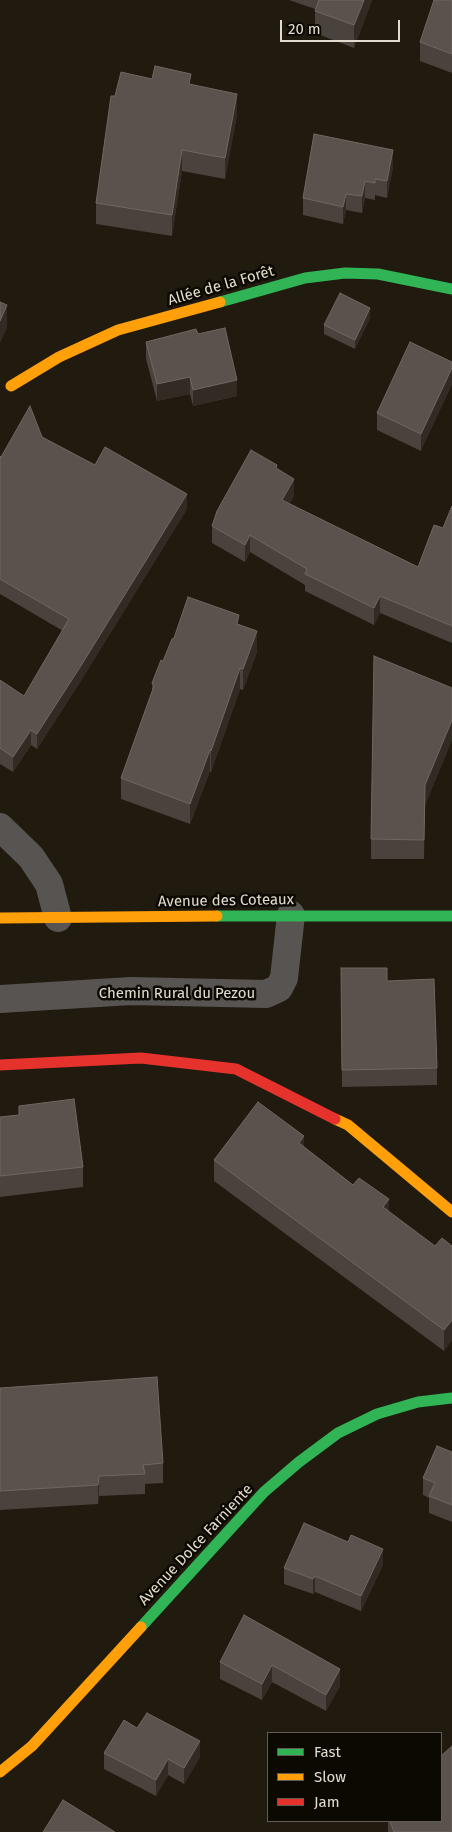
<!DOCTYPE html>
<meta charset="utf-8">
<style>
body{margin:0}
#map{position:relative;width:452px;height:1832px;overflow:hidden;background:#201a0f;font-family:"Fira Sans",sans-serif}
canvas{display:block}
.legend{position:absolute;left:267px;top:1732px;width:175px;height:90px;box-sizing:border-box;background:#0c0802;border:1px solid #625d54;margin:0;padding:6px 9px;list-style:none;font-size:15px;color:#e2dccf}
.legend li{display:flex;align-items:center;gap:10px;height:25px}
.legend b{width:25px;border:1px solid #625d54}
.scale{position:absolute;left:280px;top:20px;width:120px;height:22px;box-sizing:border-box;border:2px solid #e2dccf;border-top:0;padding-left:6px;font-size:15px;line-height:18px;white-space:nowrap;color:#e2dccf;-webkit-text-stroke:4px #0c0802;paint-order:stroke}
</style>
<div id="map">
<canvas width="452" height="1832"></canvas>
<ul class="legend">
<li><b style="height:6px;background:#30b455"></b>Fast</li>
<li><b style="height:6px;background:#ff9f0a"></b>Slow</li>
<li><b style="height:6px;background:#e5322d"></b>Jam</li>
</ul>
<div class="scale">20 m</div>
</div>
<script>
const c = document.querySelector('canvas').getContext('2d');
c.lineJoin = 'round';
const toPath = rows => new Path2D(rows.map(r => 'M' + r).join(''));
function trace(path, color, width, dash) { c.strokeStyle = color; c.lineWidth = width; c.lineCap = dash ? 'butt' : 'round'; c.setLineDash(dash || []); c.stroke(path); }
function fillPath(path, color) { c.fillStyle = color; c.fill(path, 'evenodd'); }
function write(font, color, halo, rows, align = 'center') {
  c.font = font + ' "Fira Sans",sans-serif'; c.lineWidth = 5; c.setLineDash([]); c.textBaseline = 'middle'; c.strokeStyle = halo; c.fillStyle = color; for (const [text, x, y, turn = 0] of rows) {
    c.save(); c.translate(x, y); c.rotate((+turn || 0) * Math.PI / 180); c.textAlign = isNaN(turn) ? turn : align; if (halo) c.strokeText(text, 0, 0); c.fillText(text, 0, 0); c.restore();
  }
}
trace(toPath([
 [0,827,31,857,49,884,58,918],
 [0,999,131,991,266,994,279,988,284,978,291,915]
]), '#585451', 28);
trace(toPath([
 [220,302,305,278,345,273,378,274,452,289],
 [217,916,452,916],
 [141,1627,264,1492,299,1462,338,1433,377,1414,418,1402,452,1398]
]), '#30b455', 11);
trace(toPath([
 [11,386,59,357,118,330,220,302],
 [0,918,217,916],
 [335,1119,348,1125,452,1212],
 [0,1772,32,1746,141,1627]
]), '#ff9f0a', 11);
trace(toPath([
 [0,1065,141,1058,236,1069,335,1119]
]), '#e5322d', 11);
fillPath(toPath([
 [289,0,372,0,354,48,315,33,315,9],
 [452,0,452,73,420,61,420,42],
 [152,79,191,84,237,115,225,179,182,171,172,236,96,224,96,203,115,96],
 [393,167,387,198,375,195,375,200,365,198,362,213,346,210,343,224,303,215,303,198],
 [370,318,355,349,324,334,324,325],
 [198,334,237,396,193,406,190,394,157,401,146,359,146,342],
 [452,362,421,451,377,430,377,413],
 [42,437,95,465,187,509,82,679,37,749,31,745,13,772,0,764,0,680,24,696,63,631,0,594,0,456,1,457],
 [277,469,294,496,289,504,418,567,443,528,452,506,452,643,380,613,374,625,305,591,305,585,250,552,245,562,212,543,212,526],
 [239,624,257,652,243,690,240,689,211,772,210,771,190,824,121,799,121,778,152,691,152,683,163,661],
 [452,688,452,740,425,805,424,859,371,859,371,839],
 [341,968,387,981,437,1068,437,1085,342,1087],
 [19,1106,83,1167,83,1187,0,1197,0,1117,19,1115],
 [304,1147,353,1185,435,1246,452,1246,452,1340,444,1351,214,1181,214,1160],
 [0,1388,163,1463,163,1483,145,1484,145,1494,99,1496,98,1504,0,1510],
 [452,1452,452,1522,429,1513,429,1498,423,1495,423,1478],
 [383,1565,361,1611,315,1592,313,1594,284,1584,284,1568],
 [220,1662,340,1669,340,1686,326,1711,272,1682,262,1700,220,1679],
 [137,1728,200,1757,184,1784,168,1775,156,1796,104,1769,104,1753],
 [388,1821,441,1821,452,1832,388,1832]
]), '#49423d');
fillPath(toPath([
 [364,0,372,0,354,48,354,25],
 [237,94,237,115,225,179,225,158],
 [182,150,182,171,172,236,172,215],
 [393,150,393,167,387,198,387,181],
 [365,181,365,198,362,213,362,196],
 [346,194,346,210,343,224,343,207],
 [7,305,7,328,0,343,0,321],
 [370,308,370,318,355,349,355,340],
 [452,368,452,385,421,451,421,434],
 [190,377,190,394,157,401,157,384],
 [237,380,237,396,193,406,193,390],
 [294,479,294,496,282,517,282,500],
 [187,494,187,509,82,679,37,749,37,734],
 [250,535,250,552,245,562,245,545],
 [380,596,380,613,374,625,374,608],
 [257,631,257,652,243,690,243,669],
 [240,668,240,689,211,772,211,751],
 [452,720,452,740,425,805,424,859,425,785],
 [31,730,31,745,13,772,13,757],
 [210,750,210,771,190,824,190,804],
 [304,1136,304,1157,299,1143],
 [389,1199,389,1220,383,1207],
 [452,1320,452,1340,444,1351,444,1330],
 [99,1476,99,1496,98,1504,98,1485],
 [383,1549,383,1565,361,1611,361,1596],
 [315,1576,315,1592,313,1594,313,1579],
 [272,1665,272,1682,262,1700,262,1684],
 [340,1669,340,1686,326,1711,326,1695],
 [200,1741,200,1757,184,1784,184,1768],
 [168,1759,168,1775,156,1796,156,1780]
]), '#322b24');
const building = toPath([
 [319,0,364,0,354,25,315,11,319,0],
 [434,0,452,0,452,54,420,42,434,0],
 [155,66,191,74,189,84,237,94,225,158,182,150,172,215,96,203,111,96,115,96,121,72,152,79,155,66],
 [314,134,393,150,387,181,375,179,375,183,365,181,362,196,346,194,343,207,303,198,314,134],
 [340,293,370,308,355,340,324,325,340,293],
 [0,302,7,305,0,321,0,302],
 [225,328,237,380,193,390,190,377,157,384,146,342,196,329,198,334,225,328],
 [410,342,452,362,452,368,421,434,377,413,410,342],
 [30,406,42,437,95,465,105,447,187,494,82,664,37,734,31,730,13,757,0,748,0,680,24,696,69,619,0,579,0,456,1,457,30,406],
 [251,450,277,465,276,468,294,479,282,500,418,567,434,525,443,528,452,506,452,626,380,596,374,608,305,574,307,569,250,535,245,545,212,526,217,511,251,450],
 [188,597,239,615,237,624,257,631,243,669,240,668,211,751,210,750,190,804,121,778,154,686,152,683,161,660,163,661,172,639,174,638,188,597],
 [374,656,452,688,452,720,425,785,424,840,371,839,374,656],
 [341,968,387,968,387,981,434,979,437,1068,342,1070,341,968],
 [74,1099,83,1167,0,1176,0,1117,19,1115,19,1106,74,1099],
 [258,1102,304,1136,299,1143,353,1185,359,1178,389,1199,383,1207,435,1246,442,1238,452,1246,452,1320,444,1330,214,1160,258,1102],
 [157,1377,163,1463,143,1465,145,1474,99,1476,98,1485,0,1491,0,1388,157,1377],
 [437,1446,452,1452,452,1505,429,1496,435,1483,423,1478,437,1446],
 [304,1523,348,1542,351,1535,383,1549,361,1596,315,1576,313,1579,284,1568,304,1523],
 [244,1615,340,1669,326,1695,272,1665,262,1684,220,1662,244,1615],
 [147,1713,200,1741,184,1768,168,1759,156,1780,104,1753,124,1720,137,1728,147,1713],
 [452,1746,452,1832,394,1832,390,1821,441,1821,441,1756,452,1746],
 [63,1800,115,1832,43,1832,63,1800]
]);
fillPath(building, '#5a524d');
trace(building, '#6f6861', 1);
write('15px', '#e2dccf', '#0c0802', [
 ["Allée de la Forêt",221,286,-16],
 ["Avenue des Coteaux",226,901,-1],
 ["Chemin Rural du Pezou",177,994],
 ["Avenue Dolce Farniente",196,1545,-47]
]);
</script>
